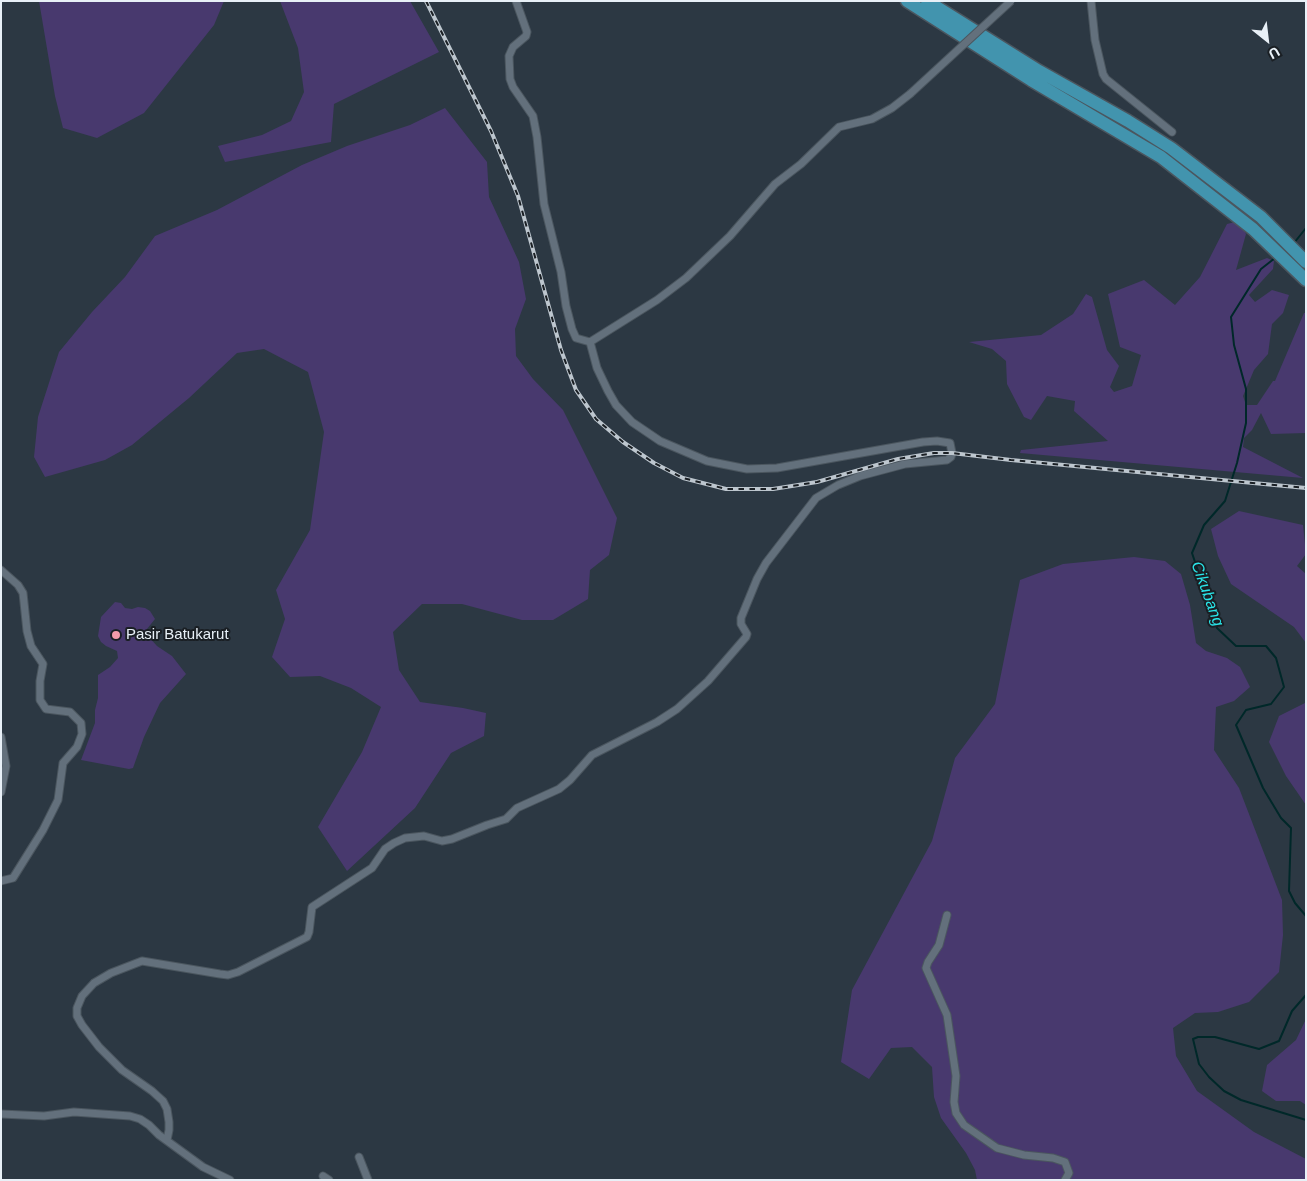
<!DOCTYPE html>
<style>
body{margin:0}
#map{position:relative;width:1307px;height:1181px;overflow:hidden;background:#2c3843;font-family:Helvetica,sans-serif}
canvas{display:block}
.frame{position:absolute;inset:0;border:2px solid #e8f0f7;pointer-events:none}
.north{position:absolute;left:1242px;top:15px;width:50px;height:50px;-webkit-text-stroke:4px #1a1f24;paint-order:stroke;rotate:151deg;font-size:14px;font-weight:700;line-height:20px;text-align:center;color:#e8f0f7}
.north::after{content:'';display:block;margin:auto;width:18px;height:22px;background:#e8f0f7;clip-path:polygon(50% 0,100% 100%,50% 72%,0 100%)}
</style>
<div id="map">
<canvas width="1307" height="1181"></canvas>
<div class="frame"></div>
<div class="north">U</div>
</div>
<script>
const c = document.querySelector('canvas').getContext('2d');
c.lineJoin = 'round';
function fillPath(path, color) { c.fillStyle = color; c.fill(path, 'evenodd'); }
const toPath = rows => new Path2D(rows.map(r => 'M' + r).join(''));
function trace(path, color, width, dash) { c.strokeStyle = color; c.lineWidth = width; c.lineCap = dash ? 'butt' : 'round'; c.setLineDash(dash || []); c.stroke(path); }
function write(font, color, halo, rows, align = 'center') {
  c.font = font + ' Helvetica,sans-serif'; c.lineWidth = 4; c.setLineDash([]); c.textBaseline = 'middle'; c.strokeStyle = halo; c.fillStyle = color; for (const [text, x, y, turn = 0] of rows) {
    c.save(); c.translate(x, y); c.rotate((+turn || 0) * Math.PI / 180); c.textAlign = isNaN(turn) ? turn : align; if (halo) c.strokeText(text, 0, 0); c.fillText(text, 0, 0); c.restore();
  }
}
fillPath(toPath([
 [39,1,224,1,214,25,144,113,97,138,63,128,55,96],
 [280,1,410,1,439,52,334,104,331,142,225,162,218,146,262,135,291,121,304,92,298,48],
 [445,108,487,162,489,197,519,262,526,299,515,329,516,356,533,379,563,410,617,518,609,555,590,570,588,599,553,620,522,620,462,604,422,604,393,632,399,670,420,702,463,708,486,713,484,736,451,753,415,808,347,871,318,827,362,752,381,707,351,688,320,676,290,677,272,657,285,619,276,590,310,530,324,432,308,372,264,349,237,353,189,398,132,445,105,460,45,477,34,457,38,417,59,352,92,312,125,277,155,236,217,210,302,165,347,146,410,125],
 [1239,221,1246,234,1236,270,1267,258,1274,261,1273,269,1249,295,1255,302,1272,290,1289,295,1283,313,1272,324,1268,354,1254,370,1243,396,1246,405,1257,405,1273,381,1275,381,1304,313,1306,313,1306,433,1271,434,1261,413,1252,430,1244,438,1243,447,1303,478,1020,453,1021,450,1108,441,1074,411,1075,401,1047,396,1031,420,1024,417,1007,384,1006,361,992,349,969,342,1041,335,1073,314,1086,294,1092,297,1107,350,1119,366,1110,387,1114,392,1132,386,1141,355,1120,347,1108,294,1144,280,1175,305,1200,277,1227,224],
 [1239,511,1303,525,1306,554,1297,566,1306,574,1306,643,1294,627,1231,584,1218,556,1211,529],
 [1134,557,1165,561,1181,574,1190,605,1196,643,1206,651,1227,658,1240,667,1250,687,1234,701,1216,707,1214,750,1239,788,1282,900,1283,935,1279,972,1249,1002,1218,1012,1195,1013,1173,1028,1176,1056,1197,1091,1254,1132,1306,1159,1306,1180,977,1180,975,1170,966,1153,941,1118,934,1097,932,1067,912,1047,891,1048,869,1079,841,1062,852,990,932,841,955,758,995,704,1020,580,1063,564],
 [115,602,121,603,125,608,132,609,138,607,145,608,150,611,155,619,147,629,148,636,157,646,172,656,186,674,160,703,144,737,133,768,129,769,81,760,95,723,95,710,98,698,98,675,110,667,118,658,117,651,106,646,101,642,98,636,101,617],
 [1306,701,1306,805,1286,776,1269,742,1279,716,1305,703],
 [1306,1019,1306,1105,1300,1101,1276,1101,1262,1091,1267,1065,1296,1040]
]), '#48396e');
trace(toPath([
 [1294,243,1306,228],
 [1275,258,1261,269,1231,317,1234,345,1246,389,1246,423,1237,463,1225,501,1204,525,1192,553,1217,628,1236,646,1266,646,1276,658,1284,687,1271,704,1246,710,1236,725,1263,788,1281,818,1291,828,1289,891,1295,903,1306,916],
 [1306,995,1292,1011,1279,1041,1259,1049,1215,1037,1198,1037,1193,1039,1199,1064,1209,1077,1224,1091,1241,1100,1306,1120]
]), '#002829', 2);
const minor = toPath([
 [516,1,527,32,526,36,513,47,509,56,510,79,513,87,533,116,537,137,544,204,561,272,566,306,572,329,576,338,590,342,657,300,686,278,730,236,775,184,801,164,839,127,872,119,892,108,910,94],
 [1091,1,1095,40,1103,74,1106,79,1172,132],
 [1,570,18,585,23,593,27,631,31,646,43,664,40,681,40,700,46,709,70,712,81,723,82,734,77,747,63,763,58,800,43,830,13,878,1,881],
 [1,737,6,766,1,792],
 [947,915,939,945,928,962,926,968,947,1015,956,1076,954,1102,956,1113,964,1125,997,1148,1024,1155,1053,1158,1065,1162,1069,1173,1065,1180],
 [1,1114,44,1116,74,1112,130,1116,140,1119,149,1125,159,1135,203,1167,230,1180],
 [167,1140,169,1130,169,1122,167,1109,163,1101,152,1091,122,1070,99,1047,82,1025,77,1016,77,1008,82,996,94,983,111,973,142,961,220,974,228,975,238,972,307,937,309,932,312,907,372,868,385,849,394,843,405,838,424,836,442,841,452,839,487,825,506,819,517,808,559,789,570,780,592,755,657,722,677,709,708,681,746,637,747,634,741,624,741,618,757,579,766,563,816,498,838,485,860,476,905,464,947,460,951,457,952,453,950,443,937,441,923,442,777,468,747,469,707,461,660,441,632,422,616,405,608,391,597,368,590,342],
 [359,1157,368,1180],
 [323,1176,329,1180]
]);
const motorway = toPath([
 [907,1,1031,80,1161,157,1253,229,1306,280],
 [927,1,1039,71,1128,121,1171,148,1261,217,1306,262]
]);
trace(minor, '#4b565f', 9);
trace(motorway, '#4b565f', 15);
trace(minor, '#63707c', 7);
trace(motorway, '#4294ae', 12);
const rail = toPath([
 [426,1,491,131,518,196,561,350,576,390,596,419,623,442,654,463,683,478,726,489,773,489,817,482,898,459,934,453,952,453,1011,460,1306,488]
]);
trace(rail, '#bdc6ce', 4);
trace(rail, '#1a1f24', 2, [5.5]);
const minorBridge = toPath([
 [910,94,1011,1]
]);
trace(minorBridge, '#4b565f', 9, []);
trace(minorBridge, '#63707c', 7);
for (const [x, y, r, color] of [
 [116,635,5,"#f39aaa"]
]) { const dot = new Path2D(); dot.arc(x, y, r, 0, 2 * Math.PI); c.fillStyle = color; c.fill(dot); trace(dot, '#1a1f24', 2); }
write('15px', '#e8f0f7', '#1a1f24', [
 ["Pasir Batukarut",126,635]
], 'left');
write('italic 16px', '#29e4e8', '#1a1f24', [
 ["Cikubang",1207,594,70]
]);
</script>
